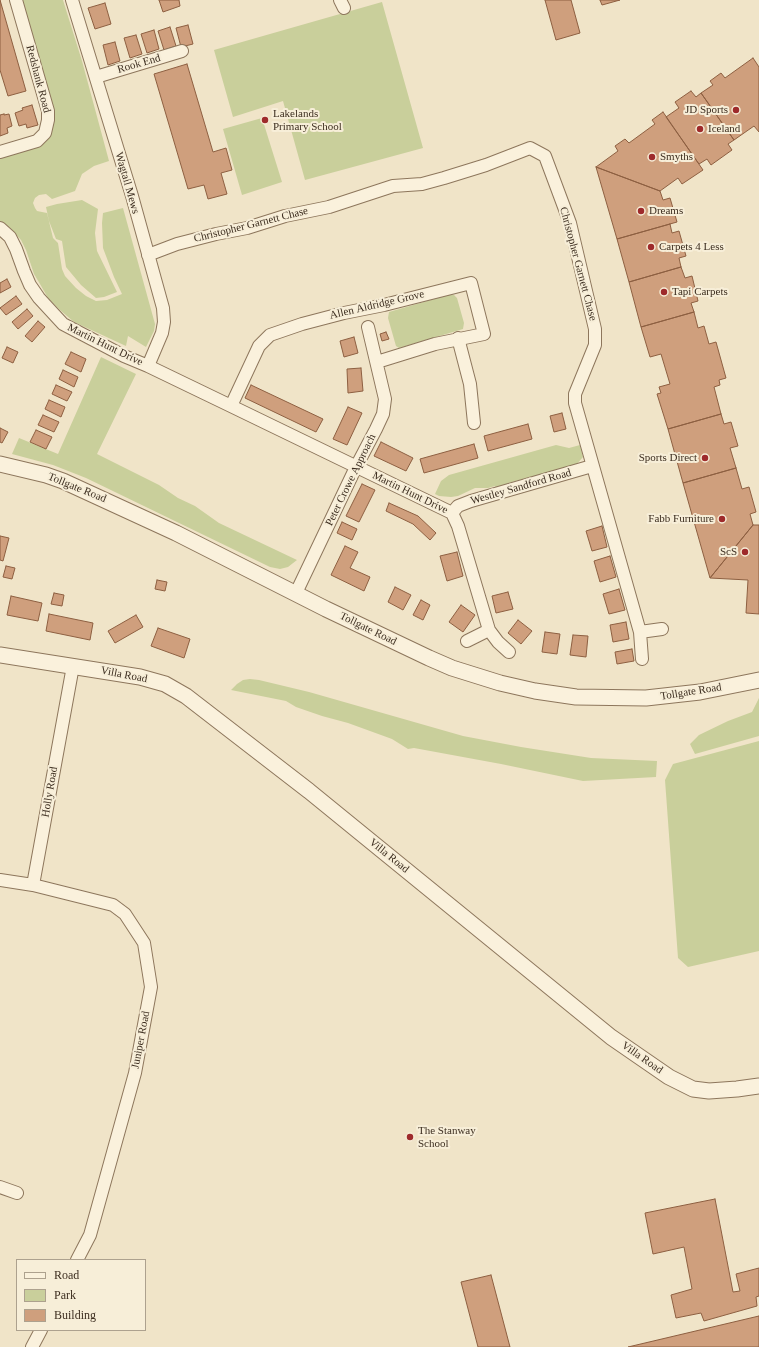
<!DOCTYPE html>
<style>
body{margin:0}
#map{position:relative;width:759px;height:1347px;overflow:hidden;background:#f0e4c8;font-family:Georgia,serif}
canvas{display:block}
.legend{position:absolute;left:16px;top:1259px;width:130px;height:72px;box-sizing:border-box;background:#f7eed8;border:1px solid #ada18e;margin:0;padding:5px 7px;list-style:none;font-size:12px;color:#3d2e20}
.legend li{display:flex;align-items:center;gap:8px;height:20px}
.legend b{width:20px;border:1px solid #ada18e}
</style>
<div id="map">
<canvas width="759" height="1347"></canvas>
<ul class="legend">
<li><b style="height:5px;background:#faf1dc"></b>Road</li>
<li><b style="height:11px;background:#c9cf9b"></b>Park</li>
<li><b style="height:11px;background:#cf9f7d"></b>Building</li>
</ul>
</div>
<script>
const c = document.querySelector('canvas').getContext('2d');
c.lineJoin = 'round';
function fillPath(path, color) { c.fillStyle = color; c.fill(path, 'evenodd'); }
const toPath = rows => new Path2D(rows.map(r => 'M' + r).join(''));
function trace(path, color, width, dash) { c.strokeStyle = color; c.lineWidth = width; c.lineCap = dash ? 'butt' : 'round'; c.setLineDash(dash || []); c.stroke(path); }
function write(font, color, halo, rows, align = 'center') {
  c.font = font + ' Georgia,serif'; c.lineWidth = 4; c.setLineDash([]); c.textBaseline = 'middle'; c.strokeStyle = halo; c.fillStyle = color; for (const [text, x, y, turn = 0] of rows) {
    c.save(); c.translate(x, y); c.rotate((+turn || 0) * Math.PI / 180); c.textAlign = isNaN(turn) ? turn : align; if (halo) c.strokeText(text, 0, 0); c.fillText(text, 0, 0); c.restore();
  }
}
fillPath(toPath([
 [20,0,63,0,82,61,109,161,94,166,82,174,75,191,52,199,46,194,39,195,35,198,33,203,35,208,37,211,47,213,53,238,58,243,62,269,65,276,76,288,86,296,96,301,107,300,122,294,114,277,103,248,102,223,103,213,123,208,155,324,154,331,146,347,128,336,126,346,74,322,60,310,48,298,40,284,34,274,26,250,21,240,10,228,0,222,0,156,49,135,54,124,54,120],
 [382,2,423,148,305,180,283,101,233,117,214,50],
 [262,118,282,182,242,195,223,129],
 [82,200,98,209,95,233,97,251,117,292,104,297,96,298,81,285,66,267,62,241,56,239,49,221,46,207,57,204],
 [448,295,454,295,457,298,464,323,463,329,399,348,396,346,388,318,389,312],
 [101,357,136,374,97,454,159,485,178,498,195,506,219,523,297,560,288,567,280,569,270,567,86,478,53,465,12,454,19,438,58,454],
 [556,445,569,448,580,445,583,457,576,465,508,483,501,489,497,490,495,486,488,488,475,488,458,496,451,497,439,496,435,494,441,481,449,475],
 [250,679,259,680,309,692,463,736,521,747,591,758,657,761,656,777,583,781,501,764,414,748,408,749,392,739,348,723,322,716,296,707,286,701,231,690,237,684,243,680],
 [759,698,759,736,695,754,690,744,699,735,728,721,752,712],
 [759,741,759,951,688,967,678,958,665,780,673,764]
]), '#c9cf9b');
const building = toPath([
 [0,0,26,91,8,96,0,70,0,0],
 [159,0,179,0,180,6,163,12,159,0],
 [545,0,571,0,580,33,556,40,545,0],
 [600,0,620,0,602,5,600,0],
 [105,3,111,24,95,29,88,8,105,3],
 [188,25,193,44,181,47,176,28,188,25],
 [170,27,176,46,164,50,158,31,170,27],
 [154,30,159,49,147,53,141,34,154,30],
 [136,35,142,54,130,58,124,38,136,35],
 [115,42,120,61,108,65,103,45,115,42],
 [753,58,759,67,759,132,754,126,734,140,701,93,713,85,710,81,721,73,725,78,753,58],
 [187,64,213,152,226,148,232,170,221,173,227,194,208,199,204,185,188,189,154,74,187,64],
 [691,91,696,97,701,93,734,140,728,144,732,150,711,165,707,159,699,164,666,117,679,108,675,102,691,91],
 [32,105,38,125,27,128,26,124,19,126,15,113,23,110,22,108,32,105],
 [663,112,703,170,682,184,678,178,660,191,596,167,618,151,615,146,625,139,629,143,655,124,652,120,663,112],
 [4,114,4,115,9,114,12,126,7,128,8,133,0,136,0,115,4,114],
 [596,167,660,191,663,200,670,198,677,222,617,239,596,167],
 [670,224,672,233,679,231,686,256,679,258,681,267,629,282,617,239,670,224],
 [681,267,685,278,692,276,698,301,691,303,694,312,641,327,629,282,681,267],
 [7,279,11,287,0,293,0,283,7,279],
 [16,296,22,304,6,315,0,308,16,296],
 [27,309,33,316,18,329,12,322,27,309],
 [694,312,698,328,704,326,709,344,716,342,726,378,719,380,720,385,714,387,721,414,668,429,657,394,661,393,659,387,670,384,661,354,650,357,641,327,694,312],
 [38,321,45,327,32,342,25,336,38,321],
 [386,332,389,339,382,341,380,334,386,332],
 [354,337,358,353,344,357,340,341,354,337],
 [7,347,18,352,13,363,2,358,7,347],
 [71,352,86,359,81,372,65,364,71,352],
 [361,368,363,391,348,393,347,369,361,368],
 [63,370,78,377,74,387,59,379,63,370],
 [56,385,72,392,67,401,52,394,56,385],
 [251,385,323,419,316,432,245,398,251,385],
 [49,400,65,407,61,417,45,409,49,400],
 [348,407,362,413,347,445,333,439,348,407],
 [562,413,566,429,554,432,550,416,562,413],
 [721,414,724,424,731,422,738,446,730,448,736,468,683,483,668,429,721,414],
 [43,415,59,422,54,432,38,425,43,415],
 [528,424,532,439,488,451,484,436,528,424],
 [0,428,8,432,2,443,0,442,0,428],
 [36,430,52,437,46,449,30,442,36,430],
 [381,442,413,458,406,471,374,456,381,442],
 [474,444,478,458,424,473,420,459,474,444],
 [736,468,742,489,749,487,756,512,750,514,753,525,710,578,683,483,736,468],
 [362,484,375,490,359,522,346,516,362,484],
 [389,503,418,516,436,533,430,540,413,524,386,511,389,503],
 [342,522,357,529,352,540,337,533,342,522],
 [753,525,759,525,759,614,746,613,748,580,710,578,753,525],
 [602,526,607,547,592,551,586,531,602,526],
 [0,536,9,538,3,561,0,560,0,536],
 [345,546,358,552,350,568,370,577,364,591,331,575,345,546],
 [457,552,463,576,447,581,440,556,457,552],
 [610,556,616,577,600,582,594,561,610,556],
 [6,566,15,568,12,579,3,577,6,566],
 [157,580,167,582,165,591,155,589,157,580],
 [395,587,411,595,403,610,388,602,395,587],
 [619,589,625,610,609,614,603,594,619,589],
 [508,592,513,609,496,613,492,596,508,592],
 [54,593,64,595,62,606,51,604,54,593],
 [11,596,42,603,38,621,7,615,11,596],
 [421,600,430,605,423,620,413,615,421,600],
 [461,605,475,615,463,632,449,622,461,605],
 [49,614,93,623,90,640,46,631,49,614],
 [136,615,143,627,115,643,108,631,136,615],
 [518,620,532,631,521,644,508,633,518,620],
 [626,622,629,639,613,642,610,625,626,622],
 [158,628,190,639,184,658,151,646,158,628],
 [545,632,560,634,557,654,542,652,545,632],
 [573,635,588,636,586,657,570,655,573,635],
 [632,649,634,661,617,664,615,652,632,649],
 [715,1199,733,1292,740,1291,736,1274,759,1268,759,1296,756,1297,757,1306,704,1321,701,1313,676,1318,671,1295,692,1289,684,1247,653,1254,645,1213,715,1199],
 [491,1275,510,1347,478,1347,461,1282,491,1275],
 [759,1316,759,1347,628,1347,759,1316]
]);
fillPath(building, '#cf9f7d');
trace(building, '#8d5f41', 1);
const minor = toPath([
 [72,0,132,196,163,308,164,322,162,333,148,366],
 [340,0,344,8],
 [96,77,182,51],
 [0,152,37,141,45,133,48,120,48,111,16,0],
 [0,228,10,237,16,249,24,271,30,285,39,298,63,324,124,356,148,366,231,406],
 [148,255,177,244,216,234,247,228,285,216,329,207,393,186,422,184,444,178,486,165,530,148,545,156,570,223,595,329,595,345,575,394,575,403,640,632,642,659],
 [458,338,470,384,474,423],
 [377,362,435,344,484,334,471,283,384,305,344,313,302,324,270,335,259,346,231,406,452,513,458,526,489,630,498,642,509,652],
 [452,513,458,506,471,501,592,466],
 [296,593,356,467,376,429,383,414,385,399,368,327],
 [640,632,662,629],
 [467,641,489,630],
 [0,880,33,885,73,666],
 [33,885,113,905,125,914,144,943,151,987,135,1073,90,1235,77,1260],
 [0,1187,17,1193],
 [32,1347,41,1330]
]);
const tertiary = toPath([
 [0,464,46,475,63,481,176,533,326,609,429,658,452,668,500,683,535,691,576,697,646,698,700,692,759,680],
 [0,655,140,677,165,684,186,696,309,791,611,1037,669,1077,693,1089,709,1091,737,1089,759,1086]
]);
trace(minor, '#8d765c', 14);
trace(tertiary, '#8d765c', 17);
trace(minor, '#faf1dc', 12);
trace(tertiary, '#faf1dc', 15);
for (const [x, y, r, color] of [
 [736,110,4,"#9e2a2b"],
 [265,120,4,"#9e2a2b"],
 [700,129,4,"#9e2a2b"],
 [652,157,4,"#9e2a2b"],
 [641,211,4,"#9e2a2b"],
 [651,247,4,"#9e2a2b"],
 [664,292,4,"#9e2a2b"],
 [705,458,4,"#9e2a2b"],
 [722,519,4,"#9e2a2b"],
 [745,552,4,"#9e2a2b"],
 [410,1137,4,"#9e2a2b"]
]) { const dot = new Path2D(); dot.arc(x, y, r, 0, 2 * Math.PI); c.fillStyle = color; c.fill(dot); trace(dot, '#f7eed8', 1.5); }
write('11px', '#3d2e20', '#f7eed8', [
 ["Rook End",139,64,-16],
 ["Redshank Road",38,79,75],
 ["Wagtail Mews",127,183,74],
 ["Christopher Garnett Chase",251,225,-14],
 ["Christopher Garnett Chase",578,264,75],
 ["Allen Aldridge Grove",377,305,-13],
 ["Martin Hunt Drive",105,345,26],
 ["Peter Crowe Approach",351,480,-64],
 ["Westley Sandford Road",521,487,-16],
 ["Tollgate Road",77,488,22],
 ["Martin Hunt Drive",410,493,26],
 ["Tollgate Road",368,629,26],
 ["Villa Road",124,675,11],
 ["Tollgate Road",691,692,-9],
 ["Holly Road",50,792,-80],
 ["Villa Road",389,856,39],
 ["Juniper Road",141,1040,-79],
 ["Villa Road",642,1058,35]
]);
write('11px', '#3d2e20', '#f7eed8', [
 ["JD Sports",728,110,"right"],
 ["Lakelands",273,114],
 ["Primary School",273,127],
 ["Iceland",708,129],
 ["Smyths",660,157],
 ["Dreams",649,211],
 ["Carpets 4 Less",659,247],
 ["Tapi Carpets",672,292],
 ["Sports Direct",697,458,"right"],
 ["Fabb Furniture",714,519,"right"],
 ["ScS",737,552,"right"],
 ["The Stanway",418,1131],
 ["School",418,1144]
], 'left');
</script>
